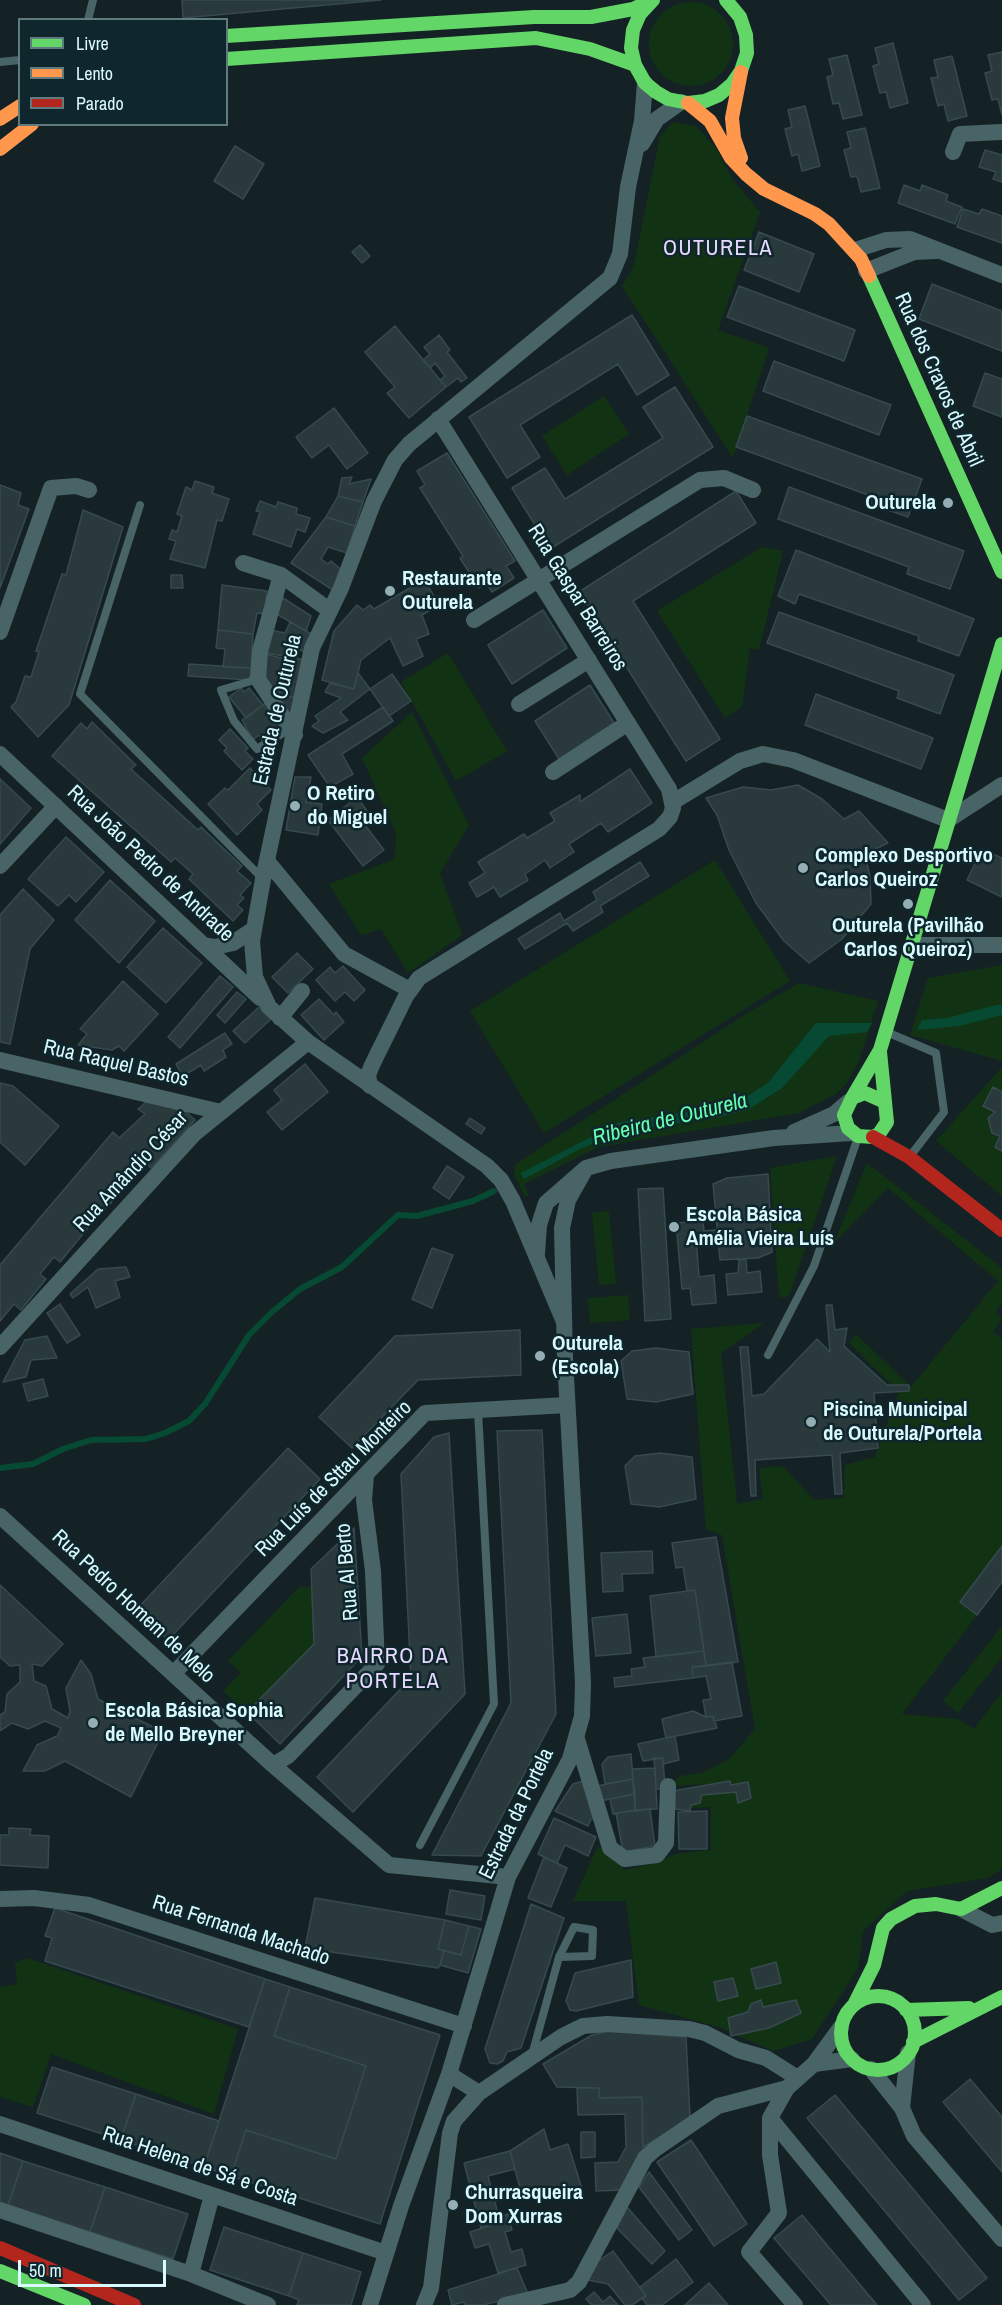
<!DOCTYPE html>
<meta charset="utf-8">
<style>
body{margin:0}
#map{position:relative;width:1002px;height:2305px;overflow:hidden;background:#152225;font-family:"Archivo Narrow",sans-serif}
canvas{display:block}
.legend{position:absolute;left:18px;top:18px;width:210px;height:108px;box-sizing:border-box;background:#0e262c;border:2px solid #5f7b80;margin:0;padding:8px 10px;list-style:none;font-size:18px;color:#d8faff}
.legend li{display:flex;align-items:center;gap:12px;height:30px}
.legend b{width:30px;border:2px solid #5f7b80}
.scale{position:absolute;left:18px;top:2260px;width:148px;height:27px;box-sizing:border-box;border:3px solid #d8faff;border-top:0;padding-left:8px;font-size:18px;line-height:21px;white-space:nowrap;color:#d8faff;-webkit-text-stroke:4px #0e262c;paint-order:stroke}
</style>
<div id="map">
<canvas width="1002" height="2305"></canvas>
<ul class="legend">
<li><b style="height:8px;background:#63d668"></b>Livre</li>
<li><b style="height:8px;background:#ff974d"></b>Lento</li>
<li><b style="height:8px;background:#b3261e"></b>Parado</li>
</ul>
<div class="scale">50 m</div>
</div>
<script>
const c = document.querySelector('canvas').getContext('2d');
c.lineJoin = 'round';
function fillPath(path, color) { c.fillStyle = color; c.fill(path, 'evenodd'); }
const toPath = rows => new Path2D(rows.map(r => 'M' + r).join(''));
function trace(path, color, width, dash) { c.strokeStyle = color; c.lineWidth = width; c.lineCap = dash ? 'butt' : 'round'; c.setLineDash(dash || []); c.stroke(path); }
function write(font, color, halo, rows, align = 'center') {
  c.font = font + ' "Archivo Narrow",sans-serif'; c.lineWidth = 5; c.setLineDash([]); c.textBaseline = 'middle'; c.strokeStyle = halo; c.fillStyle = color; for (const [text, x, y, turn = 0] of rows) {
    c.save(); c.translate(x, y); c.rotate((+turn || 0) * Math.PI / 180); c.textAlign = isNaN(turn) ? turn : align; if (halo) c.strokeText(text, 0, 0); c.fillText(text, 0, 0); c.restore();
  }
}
fillPath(toPath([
 '649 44a42 42 0 1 1 84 0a42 42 0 1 1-84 0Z',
 [673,122,696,126,715,147,733,180,760,212,718,330,769,348,733,458,622,286,632,271,636,256,660,136],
 [604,396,629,434,567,475,542,436],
 [762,547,783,551,759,650,750,648,742,706,725,718,657,611],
 [448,653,507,751,456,781,401,682],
 [412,712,469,825,440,873,462,935,408,973,381,929,361,935,329,884,395,859,396,833,362,758],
 [715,860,790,981,544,1133,470,1011],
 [1002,965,1002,1061,910,1035,928,978],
 [799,983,878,1001,859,1061,848,1082,836,1094,799,1113,599,1147,524,1184,529,1195,525,1197,514,1174,516,1164,746,1014],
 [1002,1067,1002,1196,936,1141],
 [837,1156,789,1296,779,1298,770,1168],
 [867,1163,1002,1268,1002,1304,995,1312,1002,1318,993,1332,1002,1339,1002,1582,902,1714,958,1719,974,1729,1002,1692,1002,1869,988,1878,907,1891,863,1931,858,1969,812,2039,773,2051,719,2027,639,2005,626,1901,573,1901,598,1846,625,1870,660,1862,674,1854,711,1850,711,1807,675,1809,673,1791,735,1783,668,1786,680,1776,704,1772,729,1759,755,1729,722,1535,706,1529,691,1329,764,1323,721,1353,737,1504,763,1499,759,1468,783,1466,814,1500,844,1498,845,1465,875,1457,899,1392,849,1343,856,1334,911,1387,998,1281,888,1188,834,1243],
 [609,1211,616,1284,599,1285,592,1213],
 [628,1295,630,1320,590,1323,588,1298],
 [299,1587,312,1587,314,1644,247,1712,223,1691,241,1673,228,1661],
 [1002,1626,1002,1657,958,1713,943,1701],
 [27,1958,238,2029,214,2114,51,2054,33,2107,0,2097,0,1987,17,1984,15,1963]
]), '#123313');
fillPath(toPath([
 [996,1005,1002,1005,1002,1015,959,1026,917,1030,922,1020,947,1018],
 [816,1023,872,1023,867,1032,829,1036,782,1088,749,1109,724,1116,620,1132,578,1150,524,1179,521,1173,620,1122,715,1108,739,1102,769,1082]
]), '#064a33');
trace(toPath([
 [0,1468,33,1464,63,1449,91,1440,146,1439,165,1433,189,1421,205,1404,249,1335,272,1312,300,1289,342,1267,398,1215,417,1216,473,1201,494,1191]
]), '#064a33', 6);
const building = toPath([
 [182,0,381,0,183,18,182,0],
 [893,43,908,103,890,108,886,92,880,93,873,66,879,64,875,48,893,43],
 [1002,52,1002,115,998,99,992,100,985,73,992,71,988,55,1002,52],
 [847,55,862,115,843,119,839,103,833,104,827,77,833,75,829,59,847,55],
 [952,56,967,116,948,121,944,104,938,106,931,78,938,77,934,60,952,56],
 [805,106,820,166,802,171,798,154,792,156,785,129,792,127,788,110,805,106],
 [865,128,880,188,861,192,857,176,851,177,844,150,851,148,847,132,865,128],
 [235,146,264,164,243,199,214,181,235,146],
 [985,150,1002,155,1002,182,993,179,996,172,979,167,985,150],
 [904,185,920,191,922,185,948,195,946,201,962,207,955,224,898,203,904,185],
 [963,209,979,214,982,209,1002,216,1002,243,957,227,963,209],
 [759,232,814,254,799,292,744,270,759,232],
 [360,245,370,256,362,263,352,252,360,245],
 [932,284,1002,311,1002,351,919,319,932,284],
 [739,286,855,330,844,361,727,317,739,286],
 [632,315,669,375,637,395,618,364,520,425,540,457,507,478,469,417,632,315],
 [395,326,446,387,409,418,387,393,395,387,365,352,395,326],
 [439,335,450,350,447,352,467,378,461,382,458,378,446,387,440,380,445,376,435,363,430,368,423,360,430,354,424,347,439,335],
 [774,361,891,405,879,435,763,391,774,361],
 [985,373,1002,379,1002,417,973,406,985,373],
 [675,387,713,447,550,549,512,488,545,468,565,499,663,438,643,407,675,387],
 [334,408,368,453,347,469,329,445,312,458,296,437,334,408],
 [747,416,922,479,908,517,865,502,868,495,736,447,747,416],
 [447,453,515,561,506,566,514,578,492,592,486,583,479,588,460,558,463,556,420,488,425,485,417,471,447,453],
 [352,477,349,484,371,479,363,502,338,496,342,478,352,477],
 [195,481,214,487,212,493,229,499,222,521,217,520,205,568,170,559,176,541,169,539,172,530,177,532,182,516,177,514,186,487,192,490,195,481],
 [0,485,21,493,18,505,29,509,0,588,0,485],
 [789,487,964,551,950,589,907,574,909,567,778,519,789,487],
 [736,491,756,523,633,601,720,739,686,761,579,592,736,491],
 [338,496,363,502,355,526,326,517,338,496],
 [260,501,276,507,278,502,297,508,296,514,310,518,305,532,297,529,291,547,253,534,260,512,256,511,260,501],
 [83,510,123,527,69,705,38,737,11,707,16,702,25,676,31,677,39,652,36,651,62,574,66,575,83,510],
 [326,517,355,526,347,553,328,547,321,559,328,564,331,561,344,572,333,590,291,563,326,517],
 [796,550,974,619,959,656,918,641,919,636,799,594,795,604,778,596,796,550],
 [171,575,182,575,183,588,171,588,171,575],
 [422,576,439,605,422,615,429,634,416,639,423,656,403,666,390,638,361,660,354,689,322,680,334,631,357,605,363,610,370,605,374,609,413,586,410,582,422,576],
 [222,585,267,591,265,614,257,613,253,634,218,630,222,585],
 [283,598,311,616,306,631,275,613,283,598],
 [543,610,567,648,512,684,488,645,543,610],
 [779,612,954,675,940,714,897,698,899,691,767,643,779,612],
 [290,622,313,635,306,652,297,649,294,658,267,653,270,630,285,633,290,622],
 [218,630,253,634,251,668,223,667,225,649,216,648,218,630],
 [265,654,285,659,279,695,299,698,294,723,263,676,265,654],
 [286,656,305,660,299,698,279,695,286,656],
 [189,664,251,668,250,680,188,676,189,664],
 [358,673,370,689,340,712,348,720,323,733,312,726,319,721,315,716,341,698,325,692,330,683,354,689,358,673],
 [392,674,411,701,389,716,370,689,392,674],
 [590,685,614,723,559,759,535,721,590,685],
 [241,688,244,692,249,688,263,705,246,718,229,697,241,688],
 [816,694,933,738,921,769,805,725,816,694],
 [266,703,282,726,262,740,259,735,253,740,242,720,266,703],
 [383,707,393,721,342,754,353,774,330,787,308,755,383,707],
 [92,722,136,765,131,769,198,830,201,827,242,866,237,871,251,883,240,895,244,898,237,905,243,910,233,921,189,879,193,874,175,858,171,862,52,756,81,723,87,729,92,722],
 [230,729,248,748,245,751,253,759,242,770,224,751,227,748,219,740,230,729],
 [250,768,271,790,257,804,262,810,237,835,208,804,225,788,228,790,250,768],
 [630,769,652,803,608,832,601,823,569,844,574,852,550,868,545,860,525,874,528,880,500,897,494,887,477,897,469,883,485,873,478,862,524,834,527,838,555,821,550,813,580,795,580,802,630,769],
 [295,777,311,777,306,802,322,804,318,835,286,830,295,777],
 [0,779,31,808,0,844,0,779],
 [798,785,822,799,844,819,859,811,888,843,865,854,870,877,871,904,842,939,809,963,784,941,756,903,729,850,717,815,706,798,743,787,771,790,798,785],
 [357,797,370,815,362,821,384,850,363,866,328,820,357,797],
 [66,837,104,872,76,902,69,895,58,906,28,879,66,837],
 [982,849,1002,858,1002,897,967,880,982,849],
 [640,862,649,876,600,906,603,912,573,931,567,923,525,949,518,939,560,913,564,921,597,900,593,892,640,862],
 [110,880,155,921,119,963,75,920,110,880],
 [23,889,54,920,30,949,10,1044,0,1042,0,915,23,889],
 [163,928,202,963,166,1003,127,967,163,928],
 [297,953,313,969,288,993,272,977,297,953],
 [343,966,365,990,354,1001,345,992,335,1001,316,980,330,967,335,973,343,966],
 [220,976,233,987,180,1048,168,1037,220,976],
 [123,981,158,1014,124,1051,119,1046,112,1050,78,1045,87,1034,80,1029,123,981],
 [237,992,246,999,225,1023,217,1015,237,992],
 [319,999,334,1015,336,1012,344,1022,324,1040,301,1015,319,999],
 [259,1007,271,1019,245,1043,233,1031,259,1007],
 [225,1033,232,1044,223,1050,226,1057,204,1071,201,1065,183,1076,176,1064,225,1033],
 [305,1064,328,1092,282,1130,267,1112,282,1100,274,1090,305,1064],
 [0,1083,13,1086,59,1126,25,1165,0,1142,0,1083],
 [993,1087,1002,1092,1002,1151,995,1147,1000,1136,992,1133,988,1118,995,1112,983,1106,993,1087],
 [146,1102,185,1111,195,1120,151,1168,146,1163,102,1213,94,1208,81,1224,87,1229,60,1262,54,1257,40,1274,46,1279,21,1310,14,1304,0,1321,0,1265,113,1132,119,1138,145,1114,138,1109,146,1102],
 [470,1118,485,1128,481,1134,466,1124,470,1118],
 [447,1166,464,1177,449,1199,433,1188,447,1166],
 [768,1174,772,1252,758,1258,720,1260,713,1184,727,1178,768,1174],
 [663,1188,671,1319,645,1321,638,1189,663,1188],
 [703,1221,704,1231,716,1230,717,1236,696,1238,699,1277,714,1275,716,1303,692,1305,690,1288,682,1289,676,1223,703,1221],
 [432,1248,453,1255,432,1308,412,1299,432,1248],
 [746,1259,747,1273,760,1271,762,1292,728,1295,726,1274,738,1273,739,1260,746,1259],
 [126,1267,130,1277,115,1281,120,1297,96,1308,88,1287,73,1298,70,1294,98,1269,126,1267],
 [60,1304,80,1335,67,1343,47,1313,60,1304],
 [826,1305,832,1305,835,1330,847,1328,844,1346,887,1385,909,1385,909,1391,874,1393,878,1448,840,1453,842,1494,835,1494,832,1455,755,1460,756,1496,751,1496,740,1347,748,1347,752,1396,764,1394,817,1339,830,1352,826,1305],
 [520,1330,521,1375,418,1380,352,1448,319,1417,395,1336,520,1330],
 [47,1336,57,1358,31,1360,26,1377,3,1382,25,1340,47,1336],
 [656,1348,689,1352,693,1394,656,1402,627,1399,621,1361,632,1351,656,1348],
 [43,1379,48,1396,28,1401,23,1384,43,1379],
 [542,1430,556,1714,481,1856,432,1855,511,1703,497,1431,542,1430],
 [449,1433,465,1694,353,1812,317,1777,411,1678,401,1474,434,1437,449,1433],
 [288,1448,320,1479,168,1640,136,1610,288,1448],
 [660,1453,692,1457,696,1499,659,1507,631,1504,625,1466,635,1456,660,1453],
 [354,1528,362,1656,280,1744,247,1712,314,1644,311,1569,354,1528],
 [716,1537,738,1662,706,1666,695,1590,687,1591,683,1567,676,1568,672,1543,716,1537],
 [1002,1546,1002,1582,977,1615,960,1602,1002,1546],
 [652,1551,653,1573,622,1574,623,1591,603,1592,601,1553,652,1551],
 [0,1585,63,1644,42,1666,32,1664,34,1681,46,1686,52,1709,68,1718,70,1711,66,1688,81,1660,91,1674,98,1699,163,1732,131,1797,65,1761,45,1771,23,1771,37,1745,57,1736,61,1728,45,1721,28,1729,12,1723,0,1731,0,1715,5,1712,7,1694,20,1682,20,1665,10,1666,0,1657,0,1585],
 [695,1590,704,1651,656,1657,650,1596,695,1590],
 [627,1614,631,1653,596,1656,592,1618,627,1614],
 [704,1651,706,1666,692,1667,693,1678,615,1687,614,1678,632,1676,631,1669,645,1667,643,1658,704,1651],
 [732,1662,742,1716,714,1721,713,1716,706,1717,703,1700,711,1699,706,1676,693,1678,692,1667,732,1662],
 [693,1711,706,1717,713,1716,717,1728,666,1738,662,1719,693,1711],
 [675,1736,679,1760,663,1764,663,1758,643,1761,638,1744,675,1736],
 [631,1754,633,1779,605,1784,602,1764,608,1757,631,1754],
 [654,1758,663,1758,665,1789,656,1789,654,1758],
 [655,1768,657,1809,635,1810,632,1769,655,1768],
 [633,1779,635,1794,600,1801,597,1786,633,1779],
 [586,1780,597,1819,591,1819,588,1826,555,1811,573,1784,586,1780],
 [730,1781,731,1785,748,1782,751,1798,738,1803,736,1792,702,1795,700,1803,691,1805,690,1811,675,1809,673,1791,730,1781],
 [635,1794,635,1810,613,1814,610,1799,635,1794],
 [650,1809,655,1846,623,1852,616,1813,650,1809],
 [707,1811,707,1849,679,1849,678,1812,707,1811],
 [554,1818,596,1837,588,1856,565,1845,557,1863,538,1854,554,1818],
 [9,1828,31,1829,30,1835,49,1836,48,1868,0,1865,0,1835,9,1835,9,1828],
 [544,1857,567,1868,551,1907,528,1898,544,1857],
 [450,1890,485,1896,481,1920,446,1914,450,1890],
 [315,1898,445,1920,438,1949,444,1951,440,1965,438,1968,305,1948,315,1898],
 [531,1904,564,1918,521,2048,507,2052,503,2061,497,2064,490,2063,485,2049,531,1904],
 [55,1908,265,1979,249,2027,45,1961,52,1938,45,1936,55,1908],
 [445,1920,469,1926,461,1955,438,1949,445,1920],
 [469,1926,481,1929,468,1973,440,1965,444,1951,461,1955,469,1926],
 [631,1960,633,1997,576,2011,570,2010,566,2001,575,1973,631,1960],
 [776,1962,781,1983,756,1989,751,1969,776,1962],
 [733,1978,738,1996,718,2001,714,1982,733,1978],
 [265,1979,290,1987,274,2036,366,2066,336,2159,246,2130,231,2176,204,2167,265,1979],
 [290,1987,440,2035,380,2224,231,2176,246,2130,336,2159,366,2066,274,2036,290,1987],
 [761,2000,763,2007,796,2000,801,2013,769,2028,731,2036,728,2018,748,2012,751,2004,761,2000],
 [608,2031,686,2037,690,2118,643,2147,642,2097,599,2098,599,2088,557,2087,543,2064,592,2035,608,2031],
 [52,2067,136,2094,121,2140,37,2113,52,2067],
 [970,2079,1002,2117,1002,2172,943,2102,970,2079],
 [577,2088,599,2088,599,2098,642,2097,643,2151,622,2190,596,2191,595,2163,618,2162,626,2147,625,2114,578,2115,577,2088],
 [136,2094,219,2121,204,2167,121,2140,136,2094],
 [835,2095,987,2278,959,2300,807,2118,835,2095],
 [544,2129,550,2150,568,2144,583,2192,522,2196,510,2151,544,2129],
 [581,2132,595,2132,595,2157,581,2158,581,2132],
 [691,2140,747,2224,714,2246,657,2162,691,2140],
 [510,2151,515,2169,488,2176,499,2217,490,2219,492,2225,481,2228,464,2163,510,2151],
 [0,2153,23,2161,8,2205,0,2203,0,2153],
 [23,2161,105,2187,90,2232,8,2205,23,2161],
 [649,2172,692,2230,679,2240,639,2187,649,2172],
 [105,2187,188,2214,173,2259,90,2232,105,2187],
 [517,2189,518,2196,497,2201,495,2194,517,2189],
 [627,2207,665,2251,652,2264,617,2228,627,2207],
 [508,2214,512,2230,505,2232,511,2252,522,2249,526,2265,498,2273,489,2244,475,2248,470,2232,492,2225,490,2219,508,2214],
 [802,2215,877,2305,831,2305,774,2238,802,2215],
 [224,2227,303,2253,289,2296,210,2270,224,2227],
 [613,2251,646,2296,632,2305,625,2305,608,2284,588,2280,598,2261,613,2251],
 [303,2253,361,2272,351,2305,297,2305,299,2300,289,2296,303,2253],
 [676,2259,693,2282,662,2305,647,2305,642,2298,646,2296,640,2287,676,2259],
 [517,2268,528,2294,483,2305,465,2305,464,2302,452,2305,448,2290,517,2268],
 [709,2283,728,2305,685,2305,709,2283],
 [594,2292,603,2302,610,2296,618,2305,592,2305,586,2299,594,2292]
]);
fillPath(building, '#2a393c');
trace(building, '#364a4f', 1.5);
trace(toPath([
 [88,20,93,0],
 [0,62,20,60],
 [140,505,80,694,263,879],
 [258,679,221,690,234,721,257,749,291,728],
 [889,1033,936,1053,944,1112,911,1155],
 [768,1355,814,1266,858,1137],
 [420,1845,494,1704,478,1411],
 [532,2055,559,1957,574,1927,593,1930,592,1956,559,1957]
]), '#496466', 8);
trace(toPath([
 [642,144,657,119,681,102],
 [953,152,960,134,1002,132],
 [855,250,886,240,910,239,1002,275],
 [866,271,914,252,936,251],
 [243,563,281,575,329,610],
 [281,575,260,651,258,679,295,735],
 [474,620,700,480,724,478,753,490],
 [0,632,51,488,76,486,89,490],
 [519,704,589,660],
 [0,754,260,998],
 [553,772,628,723],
 [673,802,740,761,763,754,793,760,948,820,1002,785],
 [268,862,344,954,410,990],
 [0,866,56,806],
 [204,945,215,947,233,943,254,929],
 [912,945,1002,945],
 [280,1018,302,991],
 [0,1060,221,1112],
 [370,1086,368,1075,372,1065,406,996,419,978,659,829,670,817,673,808,669,789,438,419],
 [794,1132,834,1114,848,1102],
 [537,1254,539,1225,546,1203,586,1168,611,1161,774,1138,852,1133],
 [564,1322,513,1201,501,1180,487,1166,308,1042,269,1007,255,977,252,941,263,879,312,648,341,588,374,501,395,460,409,444,610,278,620,254,628,187,642,121,645,83],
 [0,1347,194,1134,308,1042],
 [0,1516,273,1765,389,1865,508,1877],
 [173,1674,425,1413,567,1405],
 [577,1739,610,1848,625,1859,657,1855,666,1843,668,1786],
 [273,1765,288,1756,377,1664,373,1571,364,1500,366,1475],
 [0,1899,34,1898,89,1905,464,2026],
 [961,1909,992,1925,1002,1923],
 [814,2064,852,2059],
 [871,2069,902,2108,914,2136,1002,2239],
 [449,2074,479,2093],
 [902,2108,908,2053],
 [770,2118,923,2305],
 [0,2124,386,2253],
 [212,2195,191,2274,268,2305],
 [0,2210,191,2274],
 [370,2305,401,2206,449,2074,508,1877,570,1759,582,1716,583,1683,565,1359,562,1228,568,1200,586,1168],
 [424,2305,431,2288,450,2133,454,2121,479,2093,561,2037,583,2026,607,2024,689,2029,705,2033,738,2050,766,2058,796,2077],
 [505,2305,570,2290,579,2282,645,2158,654,2150,718,2106,787,2088],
 [795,2305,749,2252,779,2213,770,2155,770,2118,787,2088,814,2064,841,2027]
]), '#496466', 16);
trace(toPath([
 [653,0,640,14,633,30,631,48,635,65,645,83,656,92,668,99,688,103,705,101,719,95,732,84,741,71,747,53,746,35,740,17,726,0],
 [226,36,534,17,591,17,633,9,652,0],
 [226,59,536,38,590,49,635,65],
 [869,276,1002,572],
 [880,1052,887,1122,879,1134,873,1137,858,1136,848,1128,844,1115,852,1098,865,1093,883,1101],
 [852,1098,880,1050,1002,644],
 '841 2033a37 37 0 1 1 74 0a37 37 0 1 1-74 0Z',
 [854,2005,874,1965,883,1928,891,1919,915,1906,936,1904,961,1909,1002,1888],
 [906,2010,969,2008],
 [913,2042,1002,1997],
 [0,2271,84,2305]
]), '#63d668', 14);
trace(toPath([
 [741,72,732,118,734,138,741,158],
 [688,103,710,121,731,158,746,174,764,189,815,214,829,224,861,259,869,276],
 [0,119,20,106],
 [0,149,32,124]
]), '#ff974d', 14);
trace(toPath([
 [873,1137,909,1157,1002,1230],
 [0,2248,134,2305]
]), '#b3261e', 14);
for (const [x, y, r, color] of [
 [948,503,6,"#94aeb3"],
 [390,591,6,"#94aeb3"],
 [295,806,6,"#94aeb3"],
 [803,868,6,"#94aeb3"],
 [908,904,6,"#94aeb3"],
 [674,1227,6,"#94aeb3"],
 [540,1356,6,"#94aeb3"],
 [811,1422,6,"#94aeb3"],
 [93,1723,6,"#94aeb3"],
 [453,2205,6,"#94aeb3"]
]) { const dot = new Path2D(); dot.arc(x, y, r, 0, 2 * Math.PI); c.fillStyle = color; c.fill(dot); trace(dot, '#0e262c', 2); }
write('21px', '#d8faff', '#0e262c', [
 ["Rua dos Cravos de Abril",938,380,66],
 ["Rua Gaspar Barreiros",577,598,58],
 ["Estrada de Outurela",278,710,-77],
 ["Rua João Pedro de Andrade",150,864,43],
 ["Rua Raquel Bastos",116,1064,13],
 ["Rua Amândio César",131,1172,-47],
 ["Rua Luís de Sttau Monteiro",334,1479,-45],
 ["Rua Al Berto",348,1572,-95],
 ["Rua Pedro Homem de Melo",133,1607,43],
 ["Estrada da Portela",517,1814,-64],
 ["Rua Fernanda Machado",241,1931,18],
 ["Rua Helena de Sá e Costa",200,2167,19]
]);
write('bold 21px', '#d8faff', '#0e262c', [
 ["Outurela",936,503,"right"],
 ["Restaurante",402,579],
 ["Outurela",402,603],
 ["O Retiro",307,794],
 ["do Miguel",307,818],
 ["Complexo Desportivo",815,856],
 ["Carlos Queiroz",815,880],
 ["Outurela (Pavilhão",908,926,"center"],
 ["Carlos Queiroz)",908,950,"center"],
 ["Escola Básica",686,1215],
 ["Amélia Vieira Luís",686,1239],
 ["Outurela",552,1344],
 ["(Escola)",552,1368],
 ["Piscina Municipal",823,1410],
 ["de Outurela/Portela",823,1434],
 ["Escola Básica Sophia",105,1711],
 ["de Mello Breyner",105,1735],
 ["Churrasqueira",465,2193],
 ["Dom Xurras",465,2217]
], 'left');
c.letterSpacing = '1.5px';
write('22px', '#e8daff', '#0e262c', [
 ["OUTURELA",718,249],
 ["BAIRRO DA",393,1657],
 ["PORTELA",393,1682]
]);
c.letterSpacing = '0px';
write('italic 22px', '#66ffaf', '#0e262c', [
 ["Ribeira de Outurela",670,1120,-14]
]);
</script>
